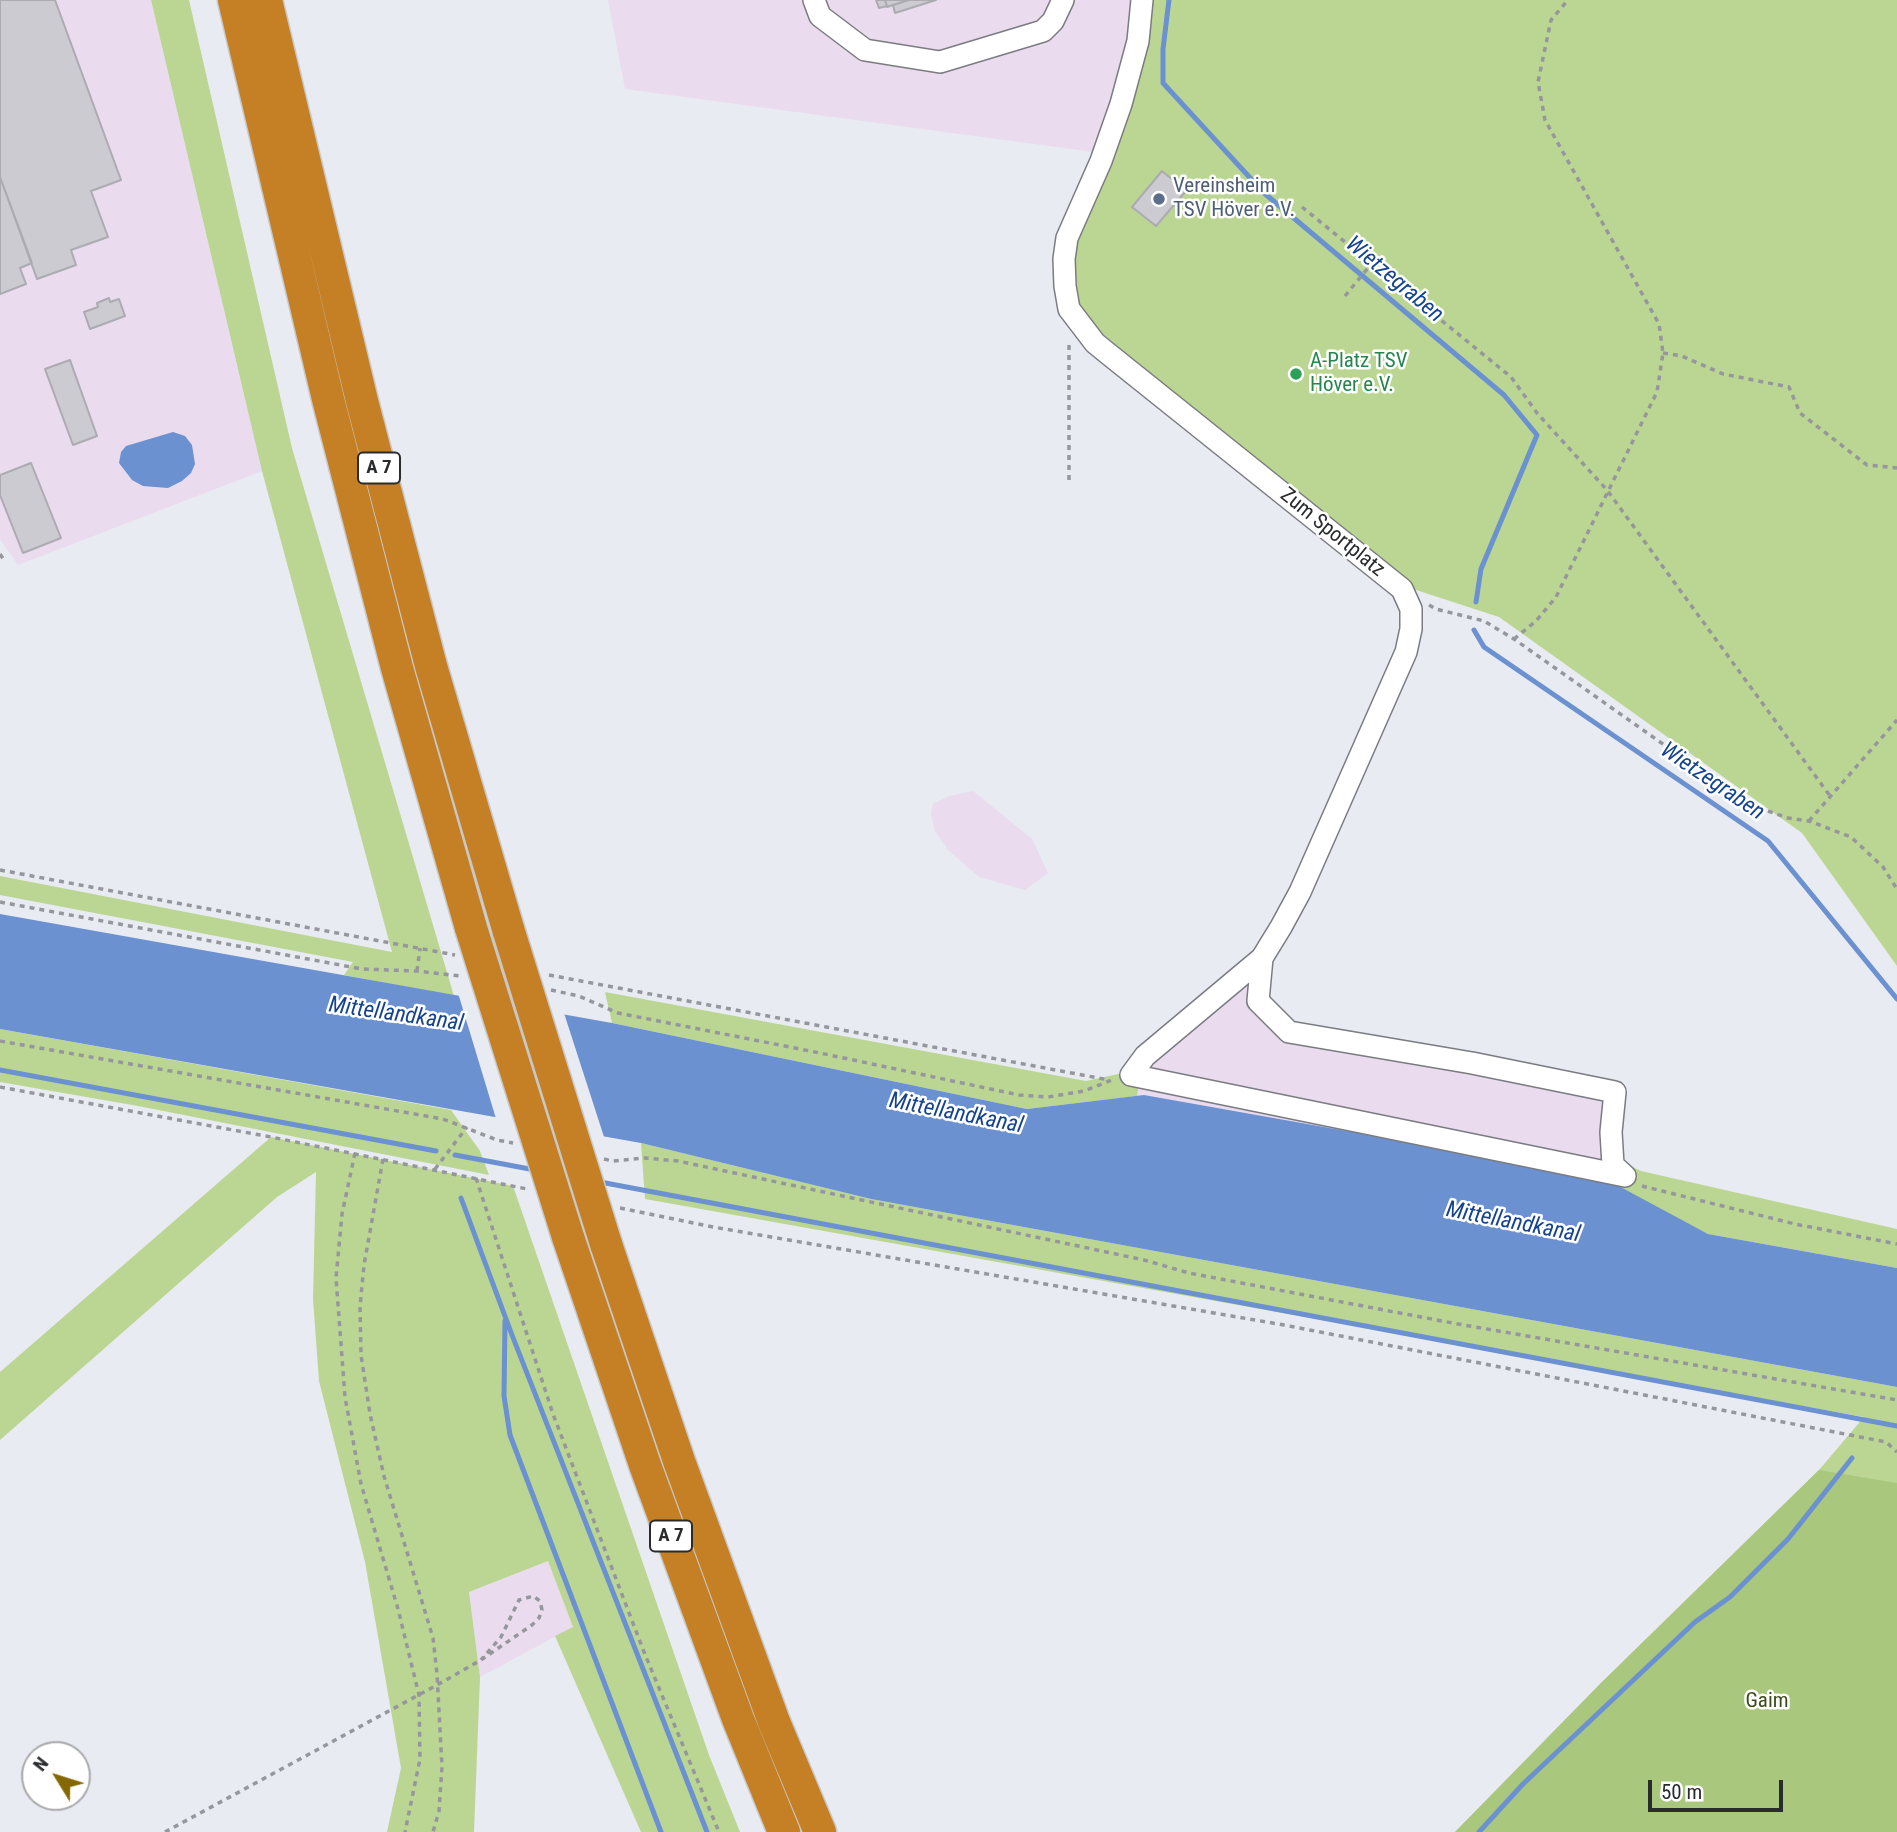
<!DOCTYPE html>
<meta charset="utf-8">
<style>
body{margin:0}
#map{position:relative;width:1897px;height:1832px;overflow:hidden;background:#e8ebf2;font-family:"Roboto Condensed",sans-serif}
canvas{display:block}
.north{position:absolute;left:21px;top:1741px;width:70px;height:70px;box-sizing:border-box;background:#fff;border:2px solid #aaaaab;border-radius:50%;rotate:308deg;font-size:19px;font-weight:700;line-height:28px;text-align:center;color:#2a2b2d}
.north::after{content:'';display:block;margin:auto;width:24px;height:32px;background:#856802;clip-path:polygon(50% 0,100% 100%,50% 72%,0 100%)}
.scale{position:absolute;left:1648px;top:1780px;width:135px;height:32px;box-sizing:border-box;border:4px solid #2a2b2d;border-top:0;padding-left:9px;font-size:21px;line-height:24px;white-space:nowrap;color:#2a2b2d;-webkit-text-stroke:5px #fff;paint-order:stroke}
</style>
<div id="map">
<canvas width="1897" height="1832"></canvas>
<div class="north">N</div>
<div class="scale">50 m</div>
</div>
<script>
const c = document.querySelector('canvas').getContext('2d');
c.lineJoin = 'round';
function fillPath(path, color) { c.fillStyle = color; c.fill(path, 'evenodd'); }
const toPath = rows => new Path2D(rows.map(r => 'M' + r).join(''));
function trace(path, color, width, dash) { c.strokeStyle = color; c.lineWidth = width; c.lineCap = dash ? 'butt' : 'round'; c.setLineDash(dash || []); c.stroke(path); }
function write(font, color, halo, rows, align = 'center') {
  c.font = font + ' "Roboto Condensed",sans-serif'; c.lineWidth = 5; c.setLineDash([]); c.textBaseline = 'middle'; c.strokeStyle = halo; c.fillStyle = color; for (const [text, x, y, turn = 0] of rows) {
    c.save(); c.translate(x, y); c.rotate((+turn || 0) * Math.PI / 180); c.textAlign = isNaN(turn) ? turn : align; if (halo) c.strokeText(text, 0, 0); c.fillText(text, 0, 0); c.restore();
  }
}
fillPath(toPath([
 [0,0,151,0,262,471,18,565,0,539],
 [608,0,1137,0,1116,155,625,89],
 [973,791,1032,839,1048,873,1025,890,979,877,948,850,935,831,931,814,933,804,949,796],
 [1244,979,1291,1023,1476,1054,1624,1084,1615,1186,1600,1176,1144,1095,1137,1096,1141,1069],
 [548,1561,573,1627,480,1677,469,1592]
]), '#eadbee');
fillPath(toPath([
 [151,0,189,0,292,448,454,996,344,975,353,962,0,895,0,876,392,952,262,471],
 [1137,0,1897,0,1897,966,1802,833,1499,617,1413,589,1405,584,1099,331,1079,309,1073,244,1116,155],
 [605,992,1086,1081,1141,1069,1137,1096,1027,1109,612,1023],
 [0,1029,451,1110,480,1151,489,1175,138,1106,0,1082],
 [271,1137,513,1186,709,1755,740,1832,641,1832,555,1636,573,1627,548,1561,469,1592,480,1677,474,1832,387,1832,401,1768,365,1562,319,1381,313,1299,316,1172,277,1197,0,1440,0,1372],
 [641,1143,871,1199,1897,1387,1897,1832,1455,1832,1601,1683,1819,1470,1864,1417,645,1199],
 [1619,1161,1641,1171,1897,1229,1897,1268,1708,1234,1615,1186]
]), '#bbd693');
fillPath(toPath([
 [1819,1470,1897,1483,1897,1832,1455,1832,1601,1683]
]), '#a9c77d');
fillPath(toPath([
 [173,432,185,436,192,445,195,464,191,473,182,481,168,488,143,486,132,480,119,463,121,452,126,446],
 [0,914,612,1023,1027,1109,1144,1095,1600,1176,1708,1234,1897,1268,1897,1387,871,1199,641,1143,0,1029]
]), '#6b91d1');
fillPath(toPath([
 [458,993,563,1010,605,1140,497,1122]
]), '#e8ebf2');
trace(toPath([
 [1169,0,1163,49,1163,83,1264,193,1504,395,1537,435,1481,569,1476,602],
 [1474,630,1484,647,1768,841,1897,999],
 [0,1070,436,1151],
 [455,1155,535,1170],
 [600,1182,1897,1426],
 [461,1198,512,1335,707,1832],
 [505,1321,504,1396,510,1435,661,1832],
 [1479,1832,1523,1784,1695,1622,1730,1597,1788,1539,1852,1458]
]), '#6b91d1', 5);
const building = toPath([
 [0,0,55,0,121,180,91,191,108,237,71,250,76,265,37,279,0,177,0,0],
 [876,0,885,0,887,6,879,8,876,0],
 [885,0,909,0,887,7,885,0],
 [909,0,936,0,895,13,893,5,909,0],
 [1162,171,1186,191,1156,226,1132,207,1162,171],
 [0,177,32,263,20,268,26,284,0,294,0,177],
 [109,298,110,302,119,299,125,316,90,329,84,312,98,307,97,303,109,298],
 [70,360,97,436,73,445,45,369,70,360],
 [31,463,61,538,23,553,0,495,0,475,31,463]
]);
fillPath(building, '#cccbd2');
trace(building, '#ababb1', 2);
const minor = toPath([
 [814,0,820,16,865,50,940,62,1043,31,1053,21,1063,0],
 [1142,0,1138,41,1121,104,1101,161,1067,238,1064,259,1065,286,1069,309,1095,343,1106,352,1402,589,1411,609,1411,629,1406,652,1300,892,1281,927,1262,958,1145,1056,1131,1075,1625,1176],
 [1262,958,1258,1001,1289,1032,1472,1063,1615,1092,1611,1132,1613,1165,1625,1176]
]);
const highway = toPath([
 [234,0,328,399,397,668,471,928],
 [266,0,362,401,431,666,509,932],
 [568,1237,645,1465,738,1719,784,1832],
 [606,1244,679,1461,774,1722,820,1832]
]);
trace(minor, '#7a7c82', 24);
trace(highway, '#c8c8c8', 35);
trace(toPath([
 [1302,207,1511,377,1537,413,1607,490,1830,796],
 [1345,296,1372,263],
 [1663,353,1682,356,1723,374,1789,387,1800,413,1867,465,1897,468],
 [1069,480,1069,342],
 [0,554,4,560],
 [1429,605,1436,609,1484,621,1514,639,1748,804,1788,818,1809,821,1851,837,1883,867,1897,889],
 [1514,639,1536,621,1556,597,1657,392,1663,353,1659,324,1545,120,1538,82,1551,20,1568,0],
 [1809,821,1897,720],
 [0,870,455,955],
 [0,902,362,969,417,971,460,976],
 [417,971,420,948],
 [549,975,1109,1080],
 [551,990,579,996,618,1013,820,1053,1019,1095,1048,1097,1084,1091,1112,1080],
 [0,1041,443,1119,497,1140,513,1143],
 [0,1087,271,1137,527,1189],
 [355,1153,342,1214,336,1278,345,1397,361,1484,398,1609,419,1695,420,1759,405,1832],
 [383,1159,364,1265,360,1307,361,1355,370,1414,384,1476,433,1638,437,1674,442,1767,439,1811,433,1832],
 [604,1159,613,1161,645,1158,678,1161,1144,1260,1189,1273,1458,1324,1897,1400],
 [435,1169,467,1127],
 [476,1178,553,1414,644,1652,719,1832],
 [1642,1186,1795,1224,1897,1244],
 [620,1208,713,1227,1284,1325,1886,1442,1897,1452],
 [165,1832,437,1685,481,1660,532,1625,539,1618,542,1610,540,1601,533,1596,519,1600,501,1637,481,1660]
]), '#95979c', 3.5, [5, 5]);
trace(minor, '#fff', 21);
trace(highway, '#c58025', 32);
const highwayBridge = toPath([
 [471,928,568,1237],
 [509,932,606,1244]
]);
trace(highwayBridge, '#c8c8c8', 35, []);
trace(highwayBridge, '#c58025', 32);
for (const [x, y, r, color] of [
 [1159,199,7,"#5c6f8a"],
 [1296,374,7,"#2e9e5b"]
]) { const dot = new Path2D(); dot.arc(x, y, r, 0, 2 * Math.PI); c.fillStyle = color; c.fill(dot); trace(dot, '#fff', 2.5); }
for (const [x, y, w] of [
 [379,468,42],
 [671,1536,42]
]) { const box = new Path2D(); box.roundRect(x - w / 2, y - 15.5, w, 31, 5); c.fillStyle = '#fff'; c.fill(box); trace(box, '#2a2b2d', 2); }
write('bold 19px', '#2a2b2d', null, [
 ["A 7",379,468],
 ["A 7",671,1536]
]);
write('21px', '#4e5e75', '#fff', [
 ["Vereinsheim",1173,187],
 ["TSV Höver e.V.",1173,211]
], 'left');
write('21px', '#27864d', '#fff', [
 ["A-Platz TSV",1310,362],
 ["Höver e.V.",1310,386]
], 'left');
write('21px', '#2a2b2d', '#fff', [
 ["Zum Sportplatz",1332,533,39]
]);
write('21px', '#3a4d18', '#fff', [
 ["Gaim",1767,1702]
]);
write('italic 23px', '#15438e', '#fff', [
 ["Wietzegraben",1394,280,40],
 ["Wietzegraben",1712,782,34],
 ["Mittellandkanal",396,1015,8],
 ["Mittellandkanal",956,1114,11],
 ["Mittellandkanal",1513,1223,11]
]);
</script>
